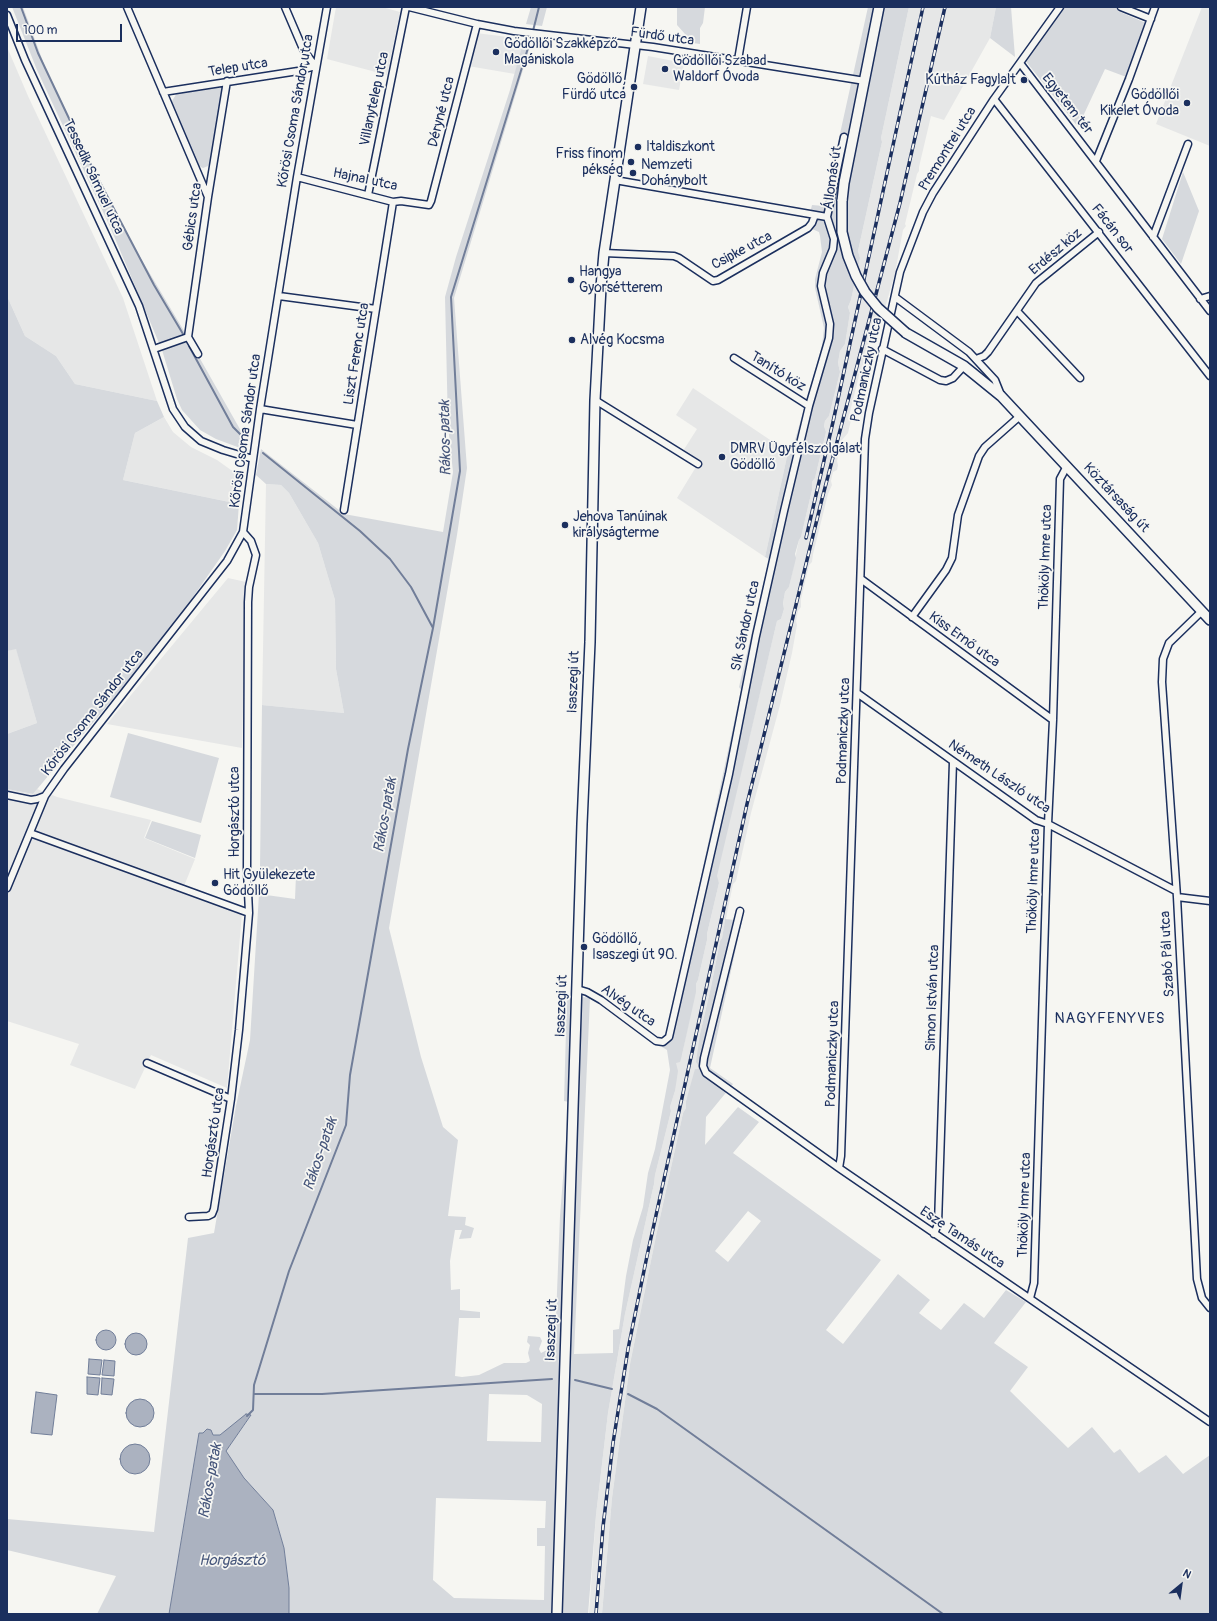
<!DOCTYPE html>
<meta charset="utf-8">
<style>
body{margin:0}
#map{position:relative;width:1217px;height:1621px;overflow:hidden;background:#f6f6f2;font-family:Pangolin,sans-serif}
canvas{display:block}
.frame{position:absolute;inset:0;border:8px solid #1b2f5e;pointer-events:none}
.north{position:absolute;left:1161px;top:1565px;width:40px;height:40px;-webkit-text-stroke:3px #f6f6f2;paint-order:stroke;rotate:29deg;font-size:11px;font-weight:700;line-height:16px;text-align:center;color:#1b2f5e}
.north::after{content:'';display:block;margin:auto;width:14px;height:18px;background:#1b2f5e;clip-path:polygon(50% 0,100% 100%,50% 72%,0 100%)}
.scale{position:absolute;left:16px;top:24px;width:106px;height:18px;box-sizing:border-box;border:2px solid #1b2f5e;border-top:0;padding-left:5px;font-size:12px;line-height:14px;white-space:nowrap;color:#1b2f5e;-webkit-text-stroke:3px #f6f6f2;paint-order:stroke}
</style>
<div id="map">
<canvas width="1217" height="1621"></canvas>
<div class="frame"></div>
<div class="north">N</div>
<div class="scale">100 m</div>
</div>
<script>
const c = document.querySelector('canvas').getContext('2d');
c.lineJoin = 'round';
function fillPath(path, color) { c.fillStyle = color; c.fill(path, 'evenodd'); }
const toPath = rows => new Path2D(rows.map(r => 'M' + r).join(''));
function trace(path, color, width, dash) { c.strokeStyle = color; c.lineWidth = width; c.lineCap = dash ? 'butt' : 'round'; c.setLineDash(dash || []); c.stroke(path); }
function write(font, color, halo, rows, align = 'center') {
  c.font = font + ' Pangolin,sans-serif'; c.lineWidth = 3.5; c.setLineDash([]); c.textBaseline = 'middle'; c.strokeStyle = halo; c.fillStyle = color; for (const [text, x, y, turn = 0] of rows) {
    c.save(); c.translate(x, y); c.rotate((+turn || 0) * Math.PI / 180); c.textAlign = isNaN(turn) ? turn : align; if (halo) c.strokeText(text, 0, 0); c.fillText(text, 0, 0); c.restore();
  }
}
fillPath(toPath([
 [336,7,382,7,400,12,387,75,327,59],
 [909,7,996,7,990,38,944,120,931,116,919,167,919,171,917,174,905,224,906,226,903,230,895,273,877,336,869,342,864,361,865,365,864,369,860,372,849,416,851,420,848,433,842,440,837,461,838,465,837,470,833,472,831,481,832,485,828,494,813,554,812,562,809,565,801,599,801,607,798,611,796,621,797,625,792,653,780,705,751,813,736,881,733,884,722,938,720,941,711,987,700,1034,699,1066,686,1101,686,1108,683,1113,656,1236,630,1364,612,1498,602,1614,589,1614,596,1515,608,1413,625,1314,654,1184,655,1175,671,1111,670,1107,675,1091,676,1062,682,1055,695,992,696,984,698,980,707,940,707,934,719,883,716,876,777,621,781,619,784,609,783,603,785,592,789,587,799,540,801,537,812,490,812,482,815,478,826,432,824,426,825,421,829,416,840,372,838,363,840,351,845,344,850,313,848,307,851,300,860,258,858,251,882,142,881,138],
 [1202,7,1210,7,1210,146,1156,124],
 [476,33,524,39,515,74,468,66],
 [7,47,28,96,123,298,157,401,75,384,56,356,25,336,7,296],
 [648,56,684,63,679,90,643,84],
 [693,388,788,452,765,557,677,498,699,462,683,451,697,429,676,415],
 [164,417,173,432,191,447,217,460,231,470,240,471,239,504,123,480,135,433],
 [266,484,281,485,289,493,318,543,335,600,336,669,344,713,262,705],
 [228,578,246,582,242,748,107,724],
 [16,648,37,723,7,734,7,651],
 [7,789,33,794,37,789,57,797,151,820,144,838,195,859,184,886,242,913,227,1088,151,1055,135,1089,70,1065,79,1044,7,1021]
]), '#e6e7e7');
fillPath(toPath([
 [12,7,23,7,45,67,121,225,190,341,241,431,245,435,243,449,216,439,200,430,182,410,177,399,162,350,111,229,37,70],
 [531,7,547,7,542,26,526,24],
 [677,7,705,7,703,23,700,28,700,44,693,43,677,25],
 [868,7,909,7,881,138,882,142,858,251,860,258,851,300,848,307,850,313,845,344,840,351,838,363,840,372,829,416,825,421,824,426,826,432,815,478,812,482,812,490,801,537,799,540,795,554,796,558,789,587,785,592,783,603,784,609,781,619,777,621,717,876,719,883,707,934,707,940,698,980,696,984,696,992,682,1055,680,1062,676,1063,678,1071,675,1091,670,1107,671,1111,655,1175,654,1184,625,1314,608,1413,596,1515,588,1614,289,1614,289,1588,284,1548,273,1510,244,1478,226,1451,251,1416,220,1435,199,1434,169,1614,97,1614,116,1576,7,1550,7,1519,154,1532,188,1238,214,1233,236,1106,250,1040,259,894,295,899,296,875,260,868,262,705,344,713,336,669,335,600,318,543,289,493,281,485,266,484,256,475,261,449,344,514,443,532,453,472,448,426,445,297,456,257,510,90,524,39,532,40,454,298,467,468,457,535,389,928,421,1057,443,1127,458,1140,448,1216,466,1217,465,1225,474,1228,471,1238,459,1239,462,1230,455,1230,450,1261,451,1290,460,1289,460,1310,480,1312,480,1318,459,1318,455,1376,462,1377,479,1375,504,1363,526,1363,530,1361,528,1353,530,1345,527,1342,528,1336,540,1337,542,1341,539,1349,541,1353,547,1350,551,1351,555,1343,560,1216,569,1102,564,1101,567,995,590,998,574,1354,613,1353,613,1330,619,1329,626,1276,633,1240,643,1207,648,1173,655,1149,670,1070,667,1050,662,1047,668,1030,741,690,739,687,769,559,765,557,788,452,791,454,822,346,824,328,815,288,815,279,822,252,820,236,819,232,812,229,805,233,812,205,824,206],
 [489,1394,527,1395,542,1404,541,1442,487,1441],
 [436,1498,546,1501,545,1528,537,1528,537,1546,545,1546,544,1600,454,1598,433,1580],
 [996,7,1011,7,1015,57,990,38],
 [1063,7,1119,7,1118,11,1148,24,1129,78,1105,69,1078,127,1024,59],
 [220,86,223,88,211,161,208,166,203,168,197,165,172,106,172,101,177,93],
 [1183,172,1199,211,1181,264,1162,239],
 [7,296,25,336,56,356,75,384,157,401,164,417,135,433,123,480,239,504,237,530,225,551,165,637,33,794,7,789,7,734,37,723,16,649,7,651],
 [128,733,219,758,201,823,110,797],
 [152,821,201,835,195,858,145,838],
 [739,909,744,911,710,1068,733,1084,706,1117,705,1145,738,1107,759,1122,733,1153,881,1260,826,1330,843,1344,898,1274,930,1300,919,1313,941,1330,964,1303,984,1318,1006,1290,1026,1302,994,1343,1028,1367,1010,1391,1068,1448,1092,1427,1114,1453,1120,1449,1139,1473,1166,1455,1183,1474,1210,1455,1210,1614,602,1614,612,1498,630,1364,656,1236,683,1113,686,1108,686,1101,695,1069,698,1069,699,1066,696,1062,700,1034,711,987,720,941,722,938,725,921,725,919,735,920],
 [748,1211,761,1221,728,1262,715,1251]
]), '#d6d9dd');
const water = toPath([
 '96 1340a10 10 0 1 1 20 0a10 10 0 1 1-20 0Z',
 '125 1344a11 11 0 1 1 22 0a11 11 0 1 1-22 0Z',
 [89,1359,102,1360,100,1375,88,1374,89,1359],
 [104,1360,115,1361,114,1376,102,1375,104,1360],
 [87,1377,100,1378,98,1395,87,1394,87,1377],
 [102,1378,114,1379,112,1395,101,1394,102,1378],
 [36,1392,57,1395,52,1435,31,1433,36,1392],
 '126 1413a14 14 0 1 1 28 0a14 14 0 1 1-28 0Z',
 [246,1414,251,1415,226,1451,244,1478,273,1510,284,1548,289,1588,289,1614,169,1614,199,1433,203,1433,207,1429,211,1430,213,1435,220,1435,246,1414],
 '120 1459a15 15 0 1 1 30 0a15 15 0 1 1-30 0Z'
]);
fillPath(water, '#abb2c0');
trace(water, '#717e99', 1);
trace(toPath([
 [21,7,38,53,92,167,154,285,183,334],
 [533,31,539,7],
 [189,346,233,427,244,438],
 [263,453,360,531,390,559,411,587,433,628],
 [575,1380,612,1389],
 [255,1394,322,1394,552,1379],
 [628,1394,657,1409,943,1614],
 [247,1416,253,1410,254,1385,289,1271,346,1125,350,1075,408,749,433,628,460,471,451,297,532,35]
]), '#717e99', 2);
const street = toPath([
 [127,7,208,197],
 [409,7,477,24,514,31,653,47,865,81],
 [1121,7,1151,19],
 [7,15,25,60,139,306,173,409,185,427,201,441,223,450,253,459],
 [738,60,747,7],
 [1020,63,1210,311],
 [163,92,298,71,315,66,303,49,285,7],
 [994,99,1210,376],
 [1096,161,1129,79,1155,7],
 [297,177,393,202,401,201,429,205,431,201,477,24],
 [615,180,827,217],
 [368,195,406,7],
 [827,217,844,137],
 [1153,237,1188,144],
 [604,253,674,256,679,258,713,281,718,280,808,228,812,223,815,215],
 [279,296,376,309],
 [895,297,969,352,995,380,1001,395],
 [1200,299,1210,296],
 [1017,311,1080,378],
 [154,349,188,337],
 [882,349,940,380,946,381,953,378,964,366],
 [198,354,188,337,208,197,227,81],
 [734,358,809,406],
 [976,359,984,356,988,352,1036,283,1099,232],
 [595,400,698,464],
 [260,409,357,425],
 [344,510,393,202],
 [861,579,1053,720],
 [1202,611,1169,643,1163,659,1162,682,1177,897,1197,1279,1202,1298,1210,1308],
 [912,617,946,570,952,558,958,515,979,456,985,447,1020,416],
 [857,693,1036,820,1048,824,1176,891],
 [7,795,31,800,37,799,45,796],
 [30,833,249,913],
 [7,888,45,796,64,769,227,561,243,532,260,409,297,177,327,7],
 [1177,897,1210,901],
 [740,911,704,1058,703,1066,706,1073,839,1168,1210,1422],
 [577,989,587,992,601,1000,656,1041,663,1042,669,1037,729,774,756,636,784,511,809,406,829,338,830,324,821,286,823,273,833,249,834,239,827,217],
 [147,1063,231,1099],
 [839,1168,841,1156,865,439,869,413,900,272,923,212,933,193,994,99,1060,7],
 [189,1217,208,1216,212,1214,214,1209,231,1099,239,1030,249,913,247,870,248,602,249,587,256,555,251,541,243,532],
 [934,1234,938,1224,953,762],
 [1030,1298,1034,1283,1048,824,1053,720,1060,479,1067,466]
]);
const secondary = toPath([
 [842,201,844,183,879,7],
 [906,333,964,366,1001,396,1210,620],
 [557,1614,582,824,590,642,595,400,601,287,604,253,641,7]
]);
trace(street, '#1b2f5e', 9);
trace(secondary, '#1b2f5e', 12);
trace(street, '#f6f6f2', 6);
trace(secondary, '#f6f6f2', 9);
const rail = toPath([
 [806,538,833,422,923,7],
 [596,1614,603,1527,613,1443,628,1349,647,1256,747,804,822,499,900,203,945,7]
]);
trace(rail, '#1b2f5e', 3.5);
trace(rail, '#f6f6f2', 2, [6]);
const secondaryBridge = toPath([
 [842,201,842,232,848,256,856,276,865,292,878,308,906,333]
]);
trace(secondaryBridge, '#1b2f5e', 12, []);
trace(secondaryBridge, '#f6f6f2', 9);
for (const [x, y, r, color] of [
 [496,52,4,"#1b2f5e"],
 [665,69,4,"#1b2f5e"],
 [1024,80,4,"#1b2f5e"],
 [634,87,4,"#1b2f5e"],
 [1187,103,4,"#1b2f5e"],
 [638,147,4,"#1b2f5e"],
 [631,162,4,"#1b2f5e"],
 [633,173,4,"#1b2f5e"],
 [571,280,4,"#1b2f5e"],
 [572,340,4,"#1b2f5e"],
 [722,457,4,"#1b2f5e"],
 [565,525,4,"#1b2f5e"],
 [215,883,4,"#1b2f5e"],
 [584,947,4,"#1b2f5e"]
]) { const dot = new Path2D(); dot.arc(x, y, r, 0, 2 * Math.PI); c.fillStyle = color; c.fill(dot); trace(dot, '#f6f6f2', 1.5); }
write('14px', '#1b2f5e', '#f6f6f2', [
 ["Fürdő utca",662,37,8],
 ["Telep utca",238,68,-9],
 ["Villanytelep utca",375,99,-78],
 ["Egyetem tér",1067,104,52],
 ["Kőrösi Csoma Sándor utca",296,111,-80],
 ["Déryné utca",442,112,-76],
 ["Premontrei utca",948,149,-58],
 ["Tessedik Sámuel utca",93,177,65],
 ["Állomás út",833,178,-82],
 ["Hajnal utca",365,180,12],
 ["Gébics utca",193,217,-82],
 ["Fácán sor",1112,229,52],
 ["Csipke utca",742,251,-28],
 ["Erdész köz",1056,252,-40],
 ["Liszt Ferenc utca",357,354,-81],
 ["Podmaniczky utca",867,370,-78],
 ["Tanító köz",778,372,32],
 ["Kőrösi Csoma Sándor utca",246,431,-82],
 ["Köztársaság út",1116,498,47],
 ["Thököly Imre utca",1046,557,-88],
 ["Sík Sándor utca",746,626,-78],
 ["Kiss Ernő utca",964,640,36],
 ["Isaszegi út",574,682,-88],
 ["Kőrösi Csoma Sándor utca",93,713,-52],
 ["Podmaniczky utca",844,731,-88],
 ["Németh László utca",999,777,34],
 ["Horgásztó utca",235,812,-90],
 ["Thököly Imre utca",1034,881,-88],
 ["Szabó Pál utca",1168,954,-93],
 ["Simon István utca",933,998,-88],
 ["Isaszegi út",562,1006,-88],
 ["Alvég utca",628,1006,35],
 ["Podmaniczky utca",833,1054,-88],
 ["Horgásztó utca",214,1133,-82],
 ["Thököly Imre utca",1025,1205,-88],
 ["Esze Tamás utca",962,1238,34],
 ["Isaszegi út",552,1330,-88]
]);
write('14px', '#1b2f5e', '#f6f6f2', [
 ["Gödöllői Szakképző",504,44],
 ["Magániskola",504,60],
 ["Gödöllői Szabad",673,61],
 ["Waldorf Óvoda",673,77],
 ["Gödöllő,",626,79,"right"],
 ["Fürdő utca",626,95,"right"],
 ["Kútház Fagylalt",1016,80,"right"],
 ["Gödöllői",1179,95,"right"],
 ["Kikelet Óvoda",1179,111,"right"],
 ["Italdiszkont",646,147],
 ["Friss finom",623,154,"right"],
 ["pékség",623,170,"right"],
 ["Nemzeti",641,165],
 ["Dohánybolt",641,181],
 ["Hangya",579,272],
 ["Gyorsétterem",579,288],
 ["Alvég Kocsma",580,340],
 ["DMRV Ügyfélszolgálat",730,449],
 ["Gödöllő",730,465],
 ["Jehova Tanúinak",573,517],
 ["királyságterme",573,533],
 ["Hit Gyülekezete",223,875],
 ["Gödöllő",223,891],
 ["Gödöllő,",592,939],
 ["Isaszegi út 90.",592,955]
], 'left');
write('italic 15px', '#46567b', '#f6f6f2', [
 ["Rákos-patak",446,438,-91],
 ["Rákos-patak",386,815,-80],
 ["Rákos-patak",321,1154,-71],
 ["Rákos-patak",211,1481,-80],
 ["Horgásztó",232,1561]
]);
c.letterSpacing = '1px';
write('15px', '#1b2f5e', '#f6f6f2', [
 ["NAGYFENYVES",1110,1019]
]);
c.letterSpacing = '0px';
</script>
